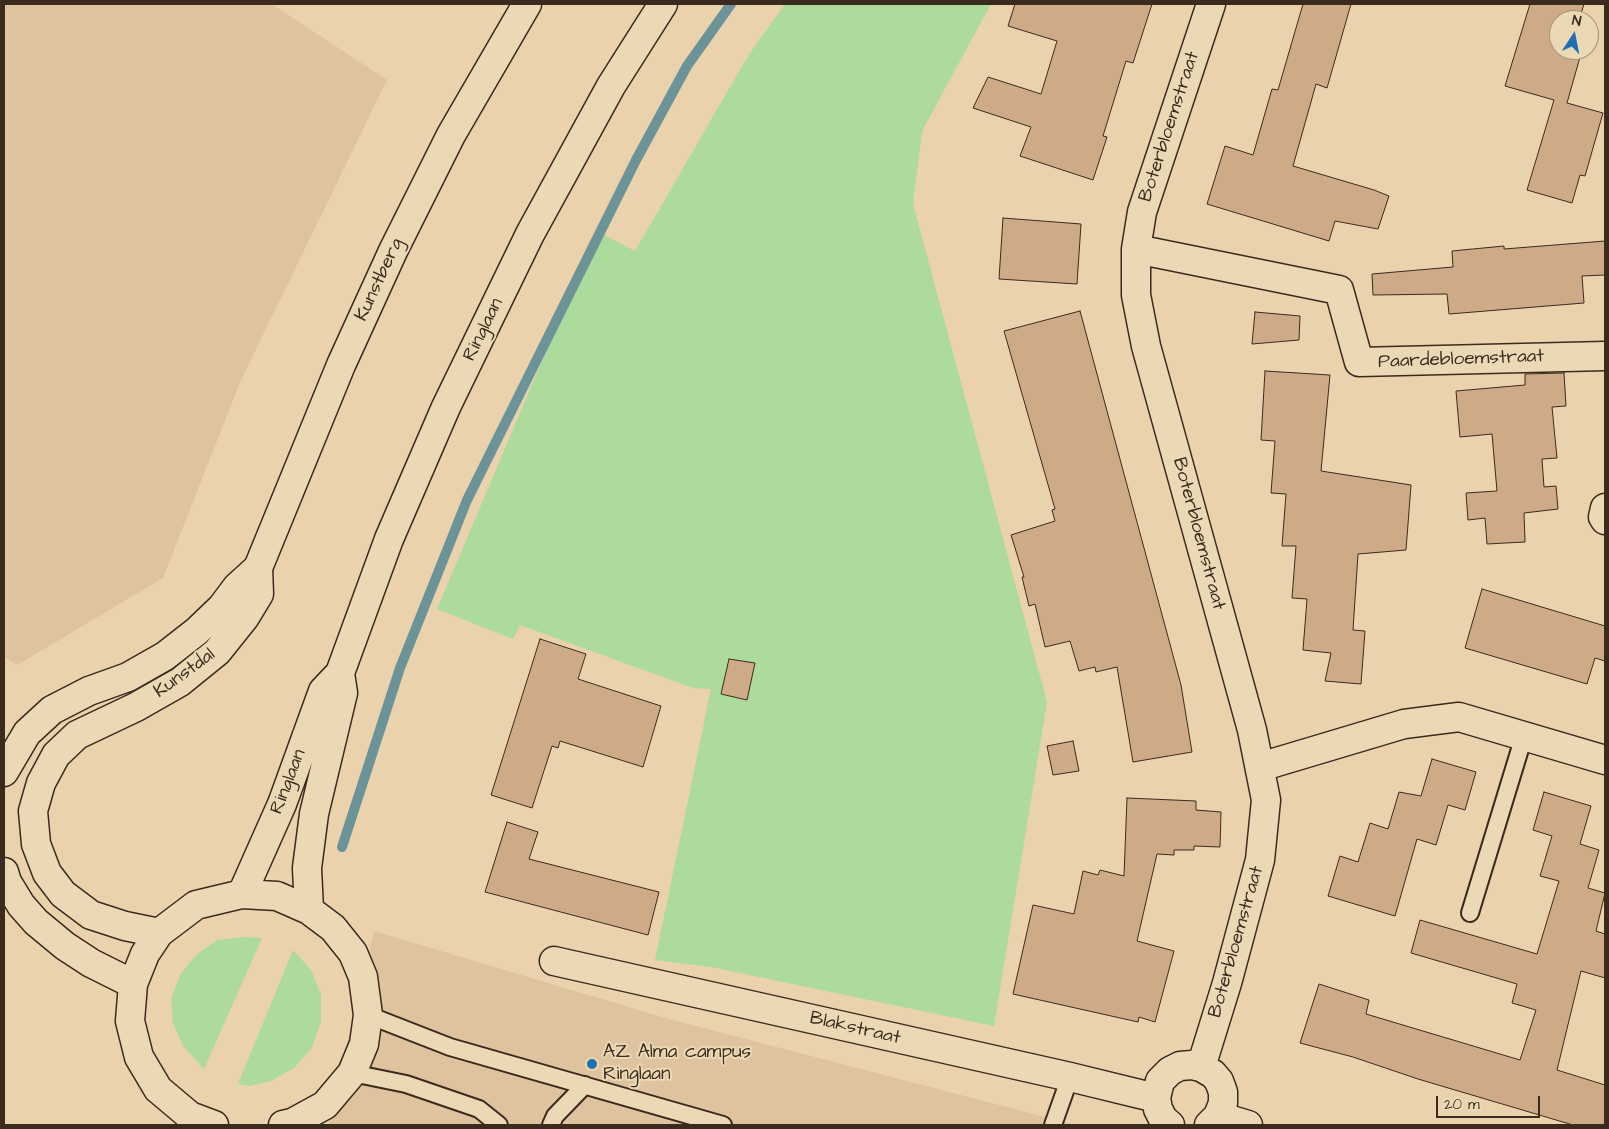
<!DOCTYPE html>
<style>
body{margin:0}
#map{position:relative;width:1609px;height:1129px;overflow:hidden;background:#ead2ad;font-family:"Architects Daughter",sans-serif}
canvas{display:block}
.frame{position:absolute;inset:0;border:5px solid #3b2a1e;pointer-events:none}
.north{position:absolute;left:1549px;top:10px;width:50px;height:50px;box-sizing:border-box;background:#ebd9b6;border:1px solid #a59379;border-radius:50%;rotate:11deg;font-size:14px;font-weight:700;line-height:20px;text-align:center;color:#3b2a1e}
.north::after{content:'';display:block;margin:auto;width:18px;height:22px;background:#1f6fb2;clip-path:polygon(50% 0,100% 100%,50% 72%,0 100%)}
.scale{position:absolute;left:1436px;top:1096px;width:104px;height:22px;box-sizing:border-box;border:2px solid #3b2a1e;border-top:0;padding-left:6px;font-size:15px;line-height:18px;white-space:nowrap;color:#3b2a1e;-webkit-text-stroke:4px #ebd9b6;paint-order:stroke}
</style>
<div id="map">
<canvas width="1609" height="1129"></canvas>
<div class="frame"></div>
<div class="north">N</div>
<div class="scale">20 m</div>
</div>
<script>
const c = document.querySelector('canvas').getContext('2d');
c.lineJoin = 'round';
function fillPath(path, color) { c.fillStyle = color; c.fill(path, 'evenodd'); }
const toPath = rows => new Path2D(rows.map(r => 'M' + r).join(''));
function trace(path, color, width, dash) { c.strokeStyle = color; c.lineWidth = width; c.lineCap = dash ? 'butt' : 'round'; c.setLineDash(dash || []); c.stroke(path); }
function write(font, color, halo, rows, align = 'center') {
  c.font = font + ' "Architects Daughter",sans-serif'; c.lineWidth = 4; c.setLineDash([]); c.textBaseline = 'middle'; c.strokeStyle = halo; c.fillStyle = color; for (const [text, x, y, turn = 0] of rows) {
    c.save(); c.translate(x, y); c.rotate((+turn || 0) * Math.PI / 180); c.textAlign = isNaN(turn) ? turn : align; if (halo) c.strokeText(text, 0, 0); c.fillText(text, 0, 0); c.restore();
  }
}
fillPath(toPath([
 [4,4,272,4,387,80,241,380,163,578,17,665,4,657],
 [374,931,669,1019,1076,1125,329,1125,331,1109]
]), '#dfc39e');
fillPath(toPath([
 [785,4,991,4,922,131,913,204,1047,702,994,1026,711,967,655,960,711,689,693,688,520,625,513,639,437,609,597,231,635,251,748,56],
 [242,937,262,938,204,1069,183,1046,173,1023,171,999,180,975,196,955,217,940],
 [293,950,311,970,321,994,321,1021,312,1048,294,1068,271,1081,249,1086,238,1084]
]), '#acdb9b');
trace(toPath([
 [342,847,400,668,467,500,636,160,687,66,731,4]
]), '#6c9498', 10);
const building = toPath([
 [1015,4,1152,4,1133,63,1126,61,1103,136,1107,137,1093,180,1020,156,1031,127,973,108,988,77,1041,94,1057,41,1008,26,1015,4],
 [1303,4,1351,4,1327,88,1316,84,1293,166,1374,190,1389,196,1378,229,1335,221,1329,241,1207,204,1225,146,1253,155,1272,89,1278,90,1303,4],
 [1530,4,1584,4,1579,20,1559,20,1559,50,1582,50,1567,103,1603,113,1585,176,1580,175,1572,203,1527,190,1554,100,1505,86,1530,4],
 [1003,218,1081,224,1077,284,999,279,1003,218],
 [1605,241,1605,275,1582,276,1584,303,1449,314,1447,294,1373,295,1372,274,1453,267,1452,251,1504,246,1504,249,1605,241],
 [1080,311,1181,685,1192,752,1133,762,1117,667,1096,672,1095,667,1079,671,1070,641,1045,647,1035,604,1029,606,1022,577,1024,577,1011,535,1055,521,1052,510,1055,509,1004,331,1080,311],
 [1255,312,1300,316,1299,340,1252,344,1255,312],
 [1265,371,1330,375,1321,471,1411,485,1406,550,1358,554,1353,630,1365,631,1361,684,1325,681,1331,653,1303,650,1307,599,1292,598,1296,546,1282,546,1286,494,1271,493,1275,441,1261,440,1265,371],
 [1564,373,1566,406,1552,407,1557,458,1542,459,1544,487,1556,486,1558,509,1524,513,1525,542,1487,544,1485,518,1468,520,1466,493,1497,491,1492,434,1460,437,1456,391,1525,385,1525,374,1564,373],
 [1482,589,1605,626,1605,661,1595,658,1587,684,1465,648,1482,589],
 [540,639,586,654,578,679,661,706,643,767,560,741,558,748,552,746,532,808,491,795,540,639],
 [729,659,755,663,747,700,721,694,729,659],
 [1073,741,1079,771,1053,775,1047,746,1073,741],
 [1432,759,1476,772,1465,810,1448,805,1436,845,1417,839,1395,916,1328,896,1340,856,1358,862,1370,823,1388,829,1399,792,1421,796,1432,759],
 [1544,792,1591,806,1580,844,1599,850,1588,888,1605,893,1596,931,1605,934,1605,978,1581,971,1557,1070,1605,1085,1605,1125,1573,1125,1418,1079,1353,1057,1300,1043,1319,984,1369,1000,1366,1014,1520,1060,1536,1010,1512,1003,1517,984,1411,953,1420,920,1537,954,1559,881,1540,876,1552,836,1533,830,1544,792],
 [1127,798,1196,801,1196,810,1221,812,1220,847,1194,846,1194,850,1174,850,1174,855,1157,854,1137,941,1174,951,1155,1022,1139,1017,1138,1022,1013,994,1033,905,1074,914,1083,871,1098,875,1100,870,1124,876,1127,798],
 [507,822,538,832,529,859,659,892,648,935,485,892,507,822]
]);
fillPath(building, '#ceab86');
trace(building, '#3b2a1e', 1);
const lane = toPath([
 [1470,913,1524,736],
 [368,1015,450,1047,723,1125],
 [352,1073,406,1084,479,1109,499,1125],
 [551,1125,555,1116,585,1085],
 [1053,1125,1070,1077]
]);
const street = toPath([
 [1136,249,1339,290,1359,362,1605,356],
 [1605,508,1603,517,1605,520],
 [258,568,341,365,393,251,451,135,527,4],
 [1260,767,1404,724,1459,717,1605,760],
 [554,961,1070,1077,1156,1098],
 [1201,1067,1227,983,1260,860,1266,800,1252,730,1146,346,1136,295,1136,249,1142,212,1211,4],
 [1218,1116,1248,1125],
 [1170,1125,1163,1119,1158,1109,1156,1098,1160,1081,1170,1071,1180,1066,1192,1065,1201,1067,1213,1074,1219,1081,1223,1092,1223,1103,1218,1116,1209,1125]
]);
const secondary = toPath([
 [4,772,27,733,52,710,89,691,128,677,165,656,197,631,222,607,237,587,258,568],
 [4,872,7,882,21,905,36,922,65,946,91,963,133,984],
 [242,894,282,804,323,691,340,673,389,539,446,407,530,234,611,86,663,4],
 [309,910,307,868,314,814,343,693,340,673],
 [159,933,125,926,91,915,63,894,47,873,36,844,33,811,41,783,56,755,77,735,136,707,180,682,217,652,245,617,259,594,258,568],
 [214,1125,190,1116,158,1089,139,1057,130,1021,133,984,145,954,159,933,196,905,242,894,277,896,309,910,333,928,353,953,363,977,368,1015,364,1044,352,1073,325,1105,292,1123,283,1125]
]);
trace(lane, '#3b2a1e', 20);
trace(street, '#3b2a1e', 31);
trace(secondary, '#3b2a1e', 31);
trace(lane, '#ebd9b6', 16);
trace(street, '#ebd9b6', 28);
trace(secondary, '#ebd9b6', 28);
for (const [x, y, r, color] of [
 [592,1064,6,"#1f6fb2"]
]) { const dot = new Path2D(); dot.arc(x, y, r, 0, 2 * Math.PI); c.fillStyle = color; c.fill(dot); trace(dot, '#ebd9b6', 2); }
write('19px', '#3b2a1e', '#ebd9b6', [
 ["Boterbloemstraat",1170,127,-72],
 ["Kunstberg",380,280,-65],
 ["Ringlaan",484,330,-64],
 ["Paardebloemstraat",1461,360,-2],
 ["Boterbloemstraat",1198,534,75],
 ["Kunstdal",185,674,-36],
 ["Ringlaan",289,782,-69],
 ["Boterbloemstraat",1237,942,-74],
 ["Blakstraat",855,1029,13]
]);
write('19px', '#3b2a1e', '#ebd9b6', [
 ["AZ Alma campus",603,1053],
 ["Ringlaan",603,1075]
], 'left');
</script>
